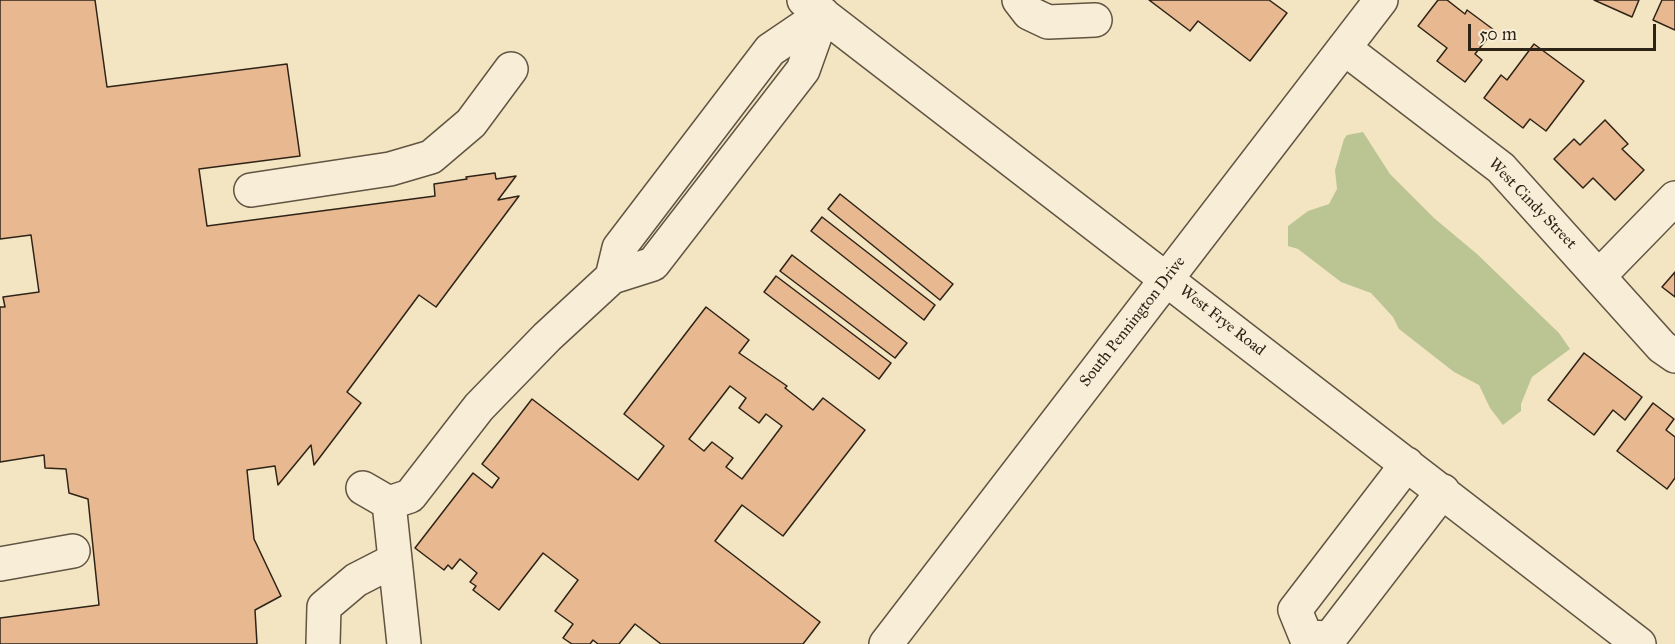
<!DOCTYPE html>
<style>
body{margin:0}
#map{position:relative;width:1675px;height:644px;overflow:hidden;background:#f4e5c2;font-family:"IM FELL Great Primer",serif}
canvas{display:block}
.scale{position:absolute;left:1468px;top:24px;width:188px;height:27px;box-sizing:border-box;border:3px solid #2e2317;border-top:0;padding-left:8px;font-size:18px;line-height:21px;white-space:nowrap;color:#2e2317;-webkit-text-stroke:4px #f8eed7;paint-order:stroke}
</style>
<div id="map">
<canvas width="1675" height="644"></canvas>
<div class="scale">50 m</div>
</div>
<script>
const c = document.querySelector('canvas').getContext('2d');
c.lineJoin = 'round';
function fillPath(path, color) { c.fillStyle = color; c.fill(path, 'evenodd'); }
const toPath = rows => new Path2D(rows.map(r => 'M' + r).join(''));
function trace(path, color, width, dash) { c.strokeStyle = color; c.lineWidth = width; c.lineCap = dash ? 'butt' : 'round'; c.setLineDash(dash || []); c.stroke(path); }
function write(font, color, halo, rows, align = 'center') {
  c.font = font + ' "IM FELL Great Primer",serif'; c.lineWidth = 4.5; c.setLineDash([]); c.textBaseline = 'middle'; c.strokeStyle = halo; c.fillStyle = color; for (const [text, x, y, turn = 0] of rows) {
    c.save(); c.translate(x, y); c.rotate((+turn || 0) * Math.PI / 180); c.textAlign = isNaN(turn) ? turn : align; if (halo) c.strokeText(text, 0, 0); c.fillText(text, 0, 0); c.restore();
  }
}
fillPath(toPath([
 [1363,132,1390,174,1434,218,1477,254,1559,333,1570,349,1532,377,1521,404,1521,411,1503,425,1490,408,1479,385,1454,372,1399,329,1393,317,1371,293,1341,282,1298,249,1288,246,1288,226,1308,211,1329,204,1337,189,1335,170,1344,139,1347,135]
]), '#bbc594');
const building = toPath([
 [0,0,95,0,107,87,287,64,300,156,199,169,207,226,435,196,434,184,467,179,466,177,495,173,496,179,516,176,498,200,519,196,436,307,419,295,347,392,361,403,314,465,311,445,278,485,275,466,247,470,254,539,281,596,255,610,257,644,0,644,0,618,99,605,88,499,69,493,66,469,45,468,44,455,0,462,0,307,5,307,3,297,39,292,31,235,0,239,0,0],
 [1149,0,1269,0,1287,13,1250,61,1198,21,1190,31,1149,0],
 [1438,0,1447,0,1465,14,1467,10,1494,30,1475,54,1482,60,1465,82,1437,61,1447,48,1418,26,1438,0],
 [1594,0,1639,0,1632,17,1594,0],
 [1662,0,1675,0,1675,30,1653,20,1662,0],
 [1534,44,1584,81,1546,131,1530,119,1523,128,1484,98,1501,75,1507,80,1534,44],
 [1605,120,1628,144,1622,149,1644,170,1615,200,1593,178,1583,188,1554,159,1574,139,1580,145,1605,120],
 [840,194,953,284,940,300,828,209,840,194],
 [822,217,935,305,924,320,811,231,822,217],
 [792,255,907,343,895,358,780,271,792,255],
 [1675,272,1675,297,1662,287,1675,272],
 [776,276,891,363,879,379,764,292,776,276],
 [706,307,749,340,739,353,787,386,785,388,813,410,823,398,865,430,783,536,742,505,715,541,820,622,803,644,661,644,635,624,619,644,598,644,593,640,590,644,572,644,563,638,573,624,555,611,578,580,543,553,499,610,473,590,476,586,470,582,477,573,460,559,452,569,448,565,444,570,415,548,473,473,492,488,499,478,482,464,532,399,638,480,664,446,624,414,706,307],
 [730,386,746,398,739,408,759,423,766,414,782,426,742,479,726,467,733,458,712,442,704,451,689,439,730,386],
 [1584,353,1642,397,1625,420,1613,410,1594,435,1548,400,1584,353],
 [1653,403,1674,419,1666,430,1675,437,1675,478,1667,489,1617,451,1653,403]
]);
fillPath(building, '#e8b990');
trace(building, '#2e2317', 1.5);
const minor = toPath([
 [804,0,1639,644],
 [1019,0,1029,13,1048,22,1095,20],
 [1344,48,1501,168,1662,347,1675,356],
 [251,190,390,169,431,157,471,123,511,69],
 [1600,275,1675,198],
 [612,277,619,248,770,50,823,14],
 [1407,464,1295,610,1306,637,1330,638,1443,491],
 [363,488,389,503,410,496,479,407,547,337,612,277,653,264,803,70,823,14],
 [389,503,404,644],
 [0,564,73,551],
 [323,644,324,607,356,580,395,560],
 [886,644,1381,0]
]);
trace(minor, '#605442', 36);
trace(minor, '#f8eed7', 33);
write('16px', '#2e2317', '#f8eed7', [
 ["West Cindy Street",1532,204,46],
 ["West Frye Road",1222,321,38],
 ["South Pennington Drive",1133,322,-52]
]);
</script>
